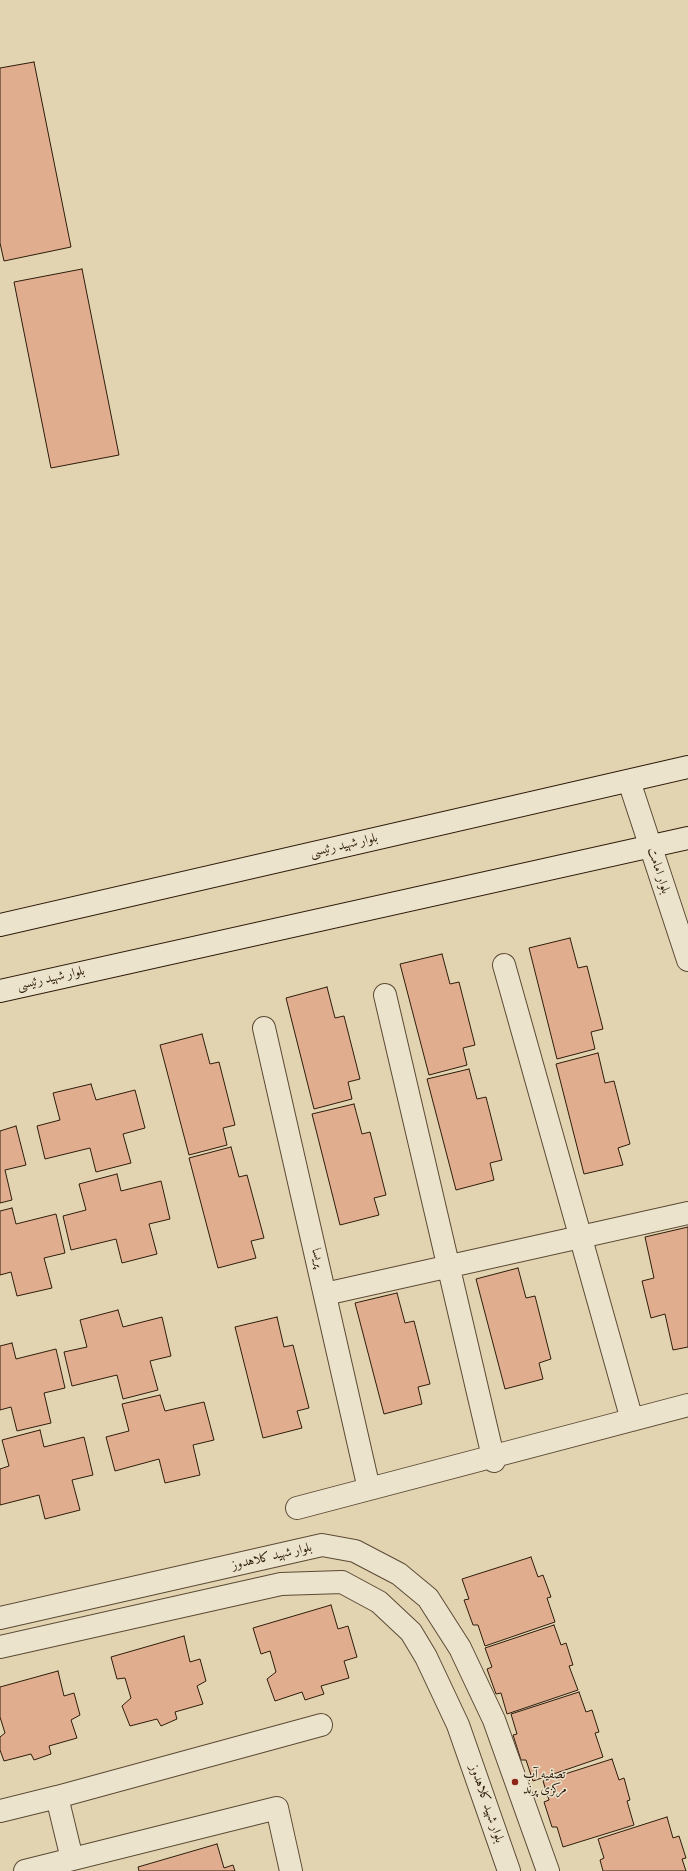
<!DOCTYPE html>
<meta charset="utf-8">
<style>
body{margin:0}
canvas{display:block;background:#e2d4b0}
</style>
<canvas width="688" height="1871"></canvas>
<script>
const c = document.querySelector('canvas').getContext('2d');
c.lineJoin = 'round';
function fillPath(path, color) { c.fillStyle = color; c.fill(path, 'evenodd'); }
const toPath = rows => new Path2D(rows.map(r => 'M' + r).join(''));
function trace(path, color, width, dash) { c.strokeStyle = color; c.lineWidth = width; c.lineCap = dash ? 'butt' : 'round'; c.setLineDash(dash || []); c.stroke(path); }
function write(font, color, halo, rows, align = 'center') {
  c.font = font + ' "IM FELL Double Pica",Amiri,serif'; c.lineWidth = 3; c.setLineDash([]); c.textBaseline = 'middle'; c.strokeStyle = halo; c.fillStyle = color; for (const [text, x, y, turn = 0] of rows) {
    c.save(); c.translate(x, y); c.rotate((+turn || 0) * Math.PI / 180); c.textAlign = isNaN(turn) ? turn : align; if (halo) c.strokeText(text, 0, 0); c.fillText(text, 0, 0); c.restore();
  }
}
const building = toPath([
 [34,62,71,247,4,261,0,243,0,68,34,62],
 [82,269,119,455,51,468,14,282,82,269],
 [570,938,578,968,587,966,603,1029,591,1032,595,1049,557,1059,529,948,570,938],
 [442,954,450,984,459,982,475,1045,463,1048,467,1065,429,1075,400,964,442,954],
 [327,987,335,1018,344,1016,360,1079,348,1082,352,1099,314,1109,286,998,327,987],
 [202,1034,210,1064,219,1062,235,1125,223,1128,227,1145,189,1155,160,1045,202,1034],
 [598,1053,605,1083,614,1081,630,1144,618,1148,623,1165,584,1174,556,1064,598,1053],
 [469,1069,477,1099,486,1097,502,1160,490,1163,494,1180,456,1190,427,1079,469,1069],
 [91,1084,96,1100,135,1090,145,1128,123,1134,131,1163,96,1172,90,1148,45,1159,37,1126,60,1120,53,1093,91,1084],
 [354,1104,362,1134,370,1132,386,1195,374,1198,379,1215,340,1225,312,1114,354,1104],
 [16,1126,26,1165,5,1170,12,1200,0,1203,0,1131,16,1126],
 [231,1147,239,1177,247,1175,264,1238,251,1241,256,1258,218,1268,189,1158,231,1147],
 [117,1174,121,1191,161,1181,170,1219,149,1224,157,1254,122,1263,116,1239,71,1250,63,1216,86,1210,79,1184,117,1174],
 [12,1208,16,1224,56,1214,65,1253,44,1258,52,1288,17,1296,11,1272,0,1275,0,1211,12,1208],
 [688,1227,688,1347,673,1350,665,1314,651,1318,642,1281,654,1278,645,1237,688,1227],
 [518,1268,526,1298,535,1296,551,1359,539,1363,543,1379,505,1389,476,1279,518,1268],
 [397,1293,405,1323,414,1321,430,1384,418,1387,422,1404,384,1414,355,1303,397,1293],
 [118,1310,123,1327,162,1317,171,1356,150,1361,158,1390,123,1399,117,1375,72,1386,64,1352,87,1347,80,1320,118,1310],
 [277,1317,284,1347,293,1345,309,1408,297,1411,302,1428,263,1438,235,1327,277,1317],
 [12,1343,16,1359,56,1349,65,1388,44,1393,51,1423,17,1431,11,1407,0,1410,0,1346,12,1343],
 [160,1395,165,1411,204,1402,214,1440,193,1445,200,1475,165,1483,159,1459,115,1471,106,1437,129,1431,122,1404,160,1395],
 [40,1430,44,1447,84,1437,93,1475,72,1480,80,1510,45,1519,39,1495,0,1505,0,1469,9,1466,2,1440,40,1430],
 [531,1557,538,1577,543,1575,551,1597,547,1598,555,1622,485,1646,478,1625,473,1625,464,1600,469,1599,462,1579,531,1557],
 [331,1605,338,1629,348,1626,357,1657,344,1661,349,1678,321,1686,324,1694,305,1700,302,1692,275,1701,267,1679,276,1672,270,1651,261,1654,253,1628,331,1605],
 [554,1625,561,1645,566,1643,573,1665,569,1666,578,1690,507,1714,501,1693,496,1694,487,1669,492,1667,485,1648,554,1625],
 [184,1636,190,1662,200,1659,206,1681,197,1686,203,1704,175,1712,177,1719,161,1726,157,1719,130,1726,122,1706,131,1698,125,1678,117,1679,111,1657,184,1636],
 [58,1671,64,1696,74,1693,80,1715,71,1720,77,1738,49,1746,51,1754,34,1760,31,1754,4,1761,0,1750,0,1737,5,1733,0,1717,0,1687,58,1671],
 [579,1692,586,1712,592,1710,599,1732,595,1733,603,1757,533,1781,526,1760,521,1760,513,1735,517,1734,511,1714,579,1692],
 [612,1759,619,1780,624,1778,630,1800,627,1801,634,1825,563,1847,557,1827,552,1827,544,1802,549,1800,543,1781,612,1759],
 [667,1817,673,1838,679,1836,686,1858,682,1859,686,1871,603,1871,600,1860,604,1858,598,1839,667,1817],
 [217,1844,224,1868,233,1865,235,1871,139,1871,138,1867,217,1844]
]);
fillPath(building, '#e0ae8f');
trace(building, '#2e1c0c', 1);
const minor = toPath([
 [504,965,632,1420],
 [385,995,494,1461],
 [264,1028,369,1489],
 [325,1294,688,1213],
 [297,1508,688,1405],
 [0,1618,322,1545,355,1551,399,1574,428,1598,460,1648,494,1720,548,1871],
 [0,1647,281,1584,342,1582,379,1602,411,1632,426,1657,458,1725,509,1871],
 [57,1797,72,1859],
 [0,1811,57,1797,321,1725],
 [25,1871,277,1808,291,1871]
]);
const tertiary = toPath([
 [629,781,688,960]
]);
const secondary = toPath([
 [0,925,688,767],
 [0,991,688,838]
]);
trace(minor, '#5b4a35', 24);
trace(tertiary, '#5b4a35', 24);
trace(secondary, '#2e1c0c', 24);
trace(minor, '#ece3cc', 22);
trace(tertiary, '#ece3cc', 22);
trace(secondary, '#ece3cc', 22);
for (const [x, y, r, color] of [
 [515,1782,4,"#8f2418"]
]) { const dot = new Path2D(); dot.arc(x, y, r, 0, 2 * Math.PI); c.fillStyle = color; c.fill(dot); trace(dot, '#ece3cc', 1.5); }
write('13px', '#2e1c0c', '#ece3cc', [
 ["بلوار شهید رئیسی",344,846,-13],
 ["بلوار امامت",658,871,72],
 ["بلوار شهید رئیسی",51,979,-13],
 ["پریسا",317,1258,77],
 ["بلوار شهید کلاهدوز",272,1557,-13],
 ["بلوار شهید کلاهدوز",486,1804,71]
]);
write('13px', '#2e1c0c', '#ece3cc', [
 ["تصفیه آب",523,1775],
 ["مرکزی پرند",523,1790]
], 'left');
</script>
